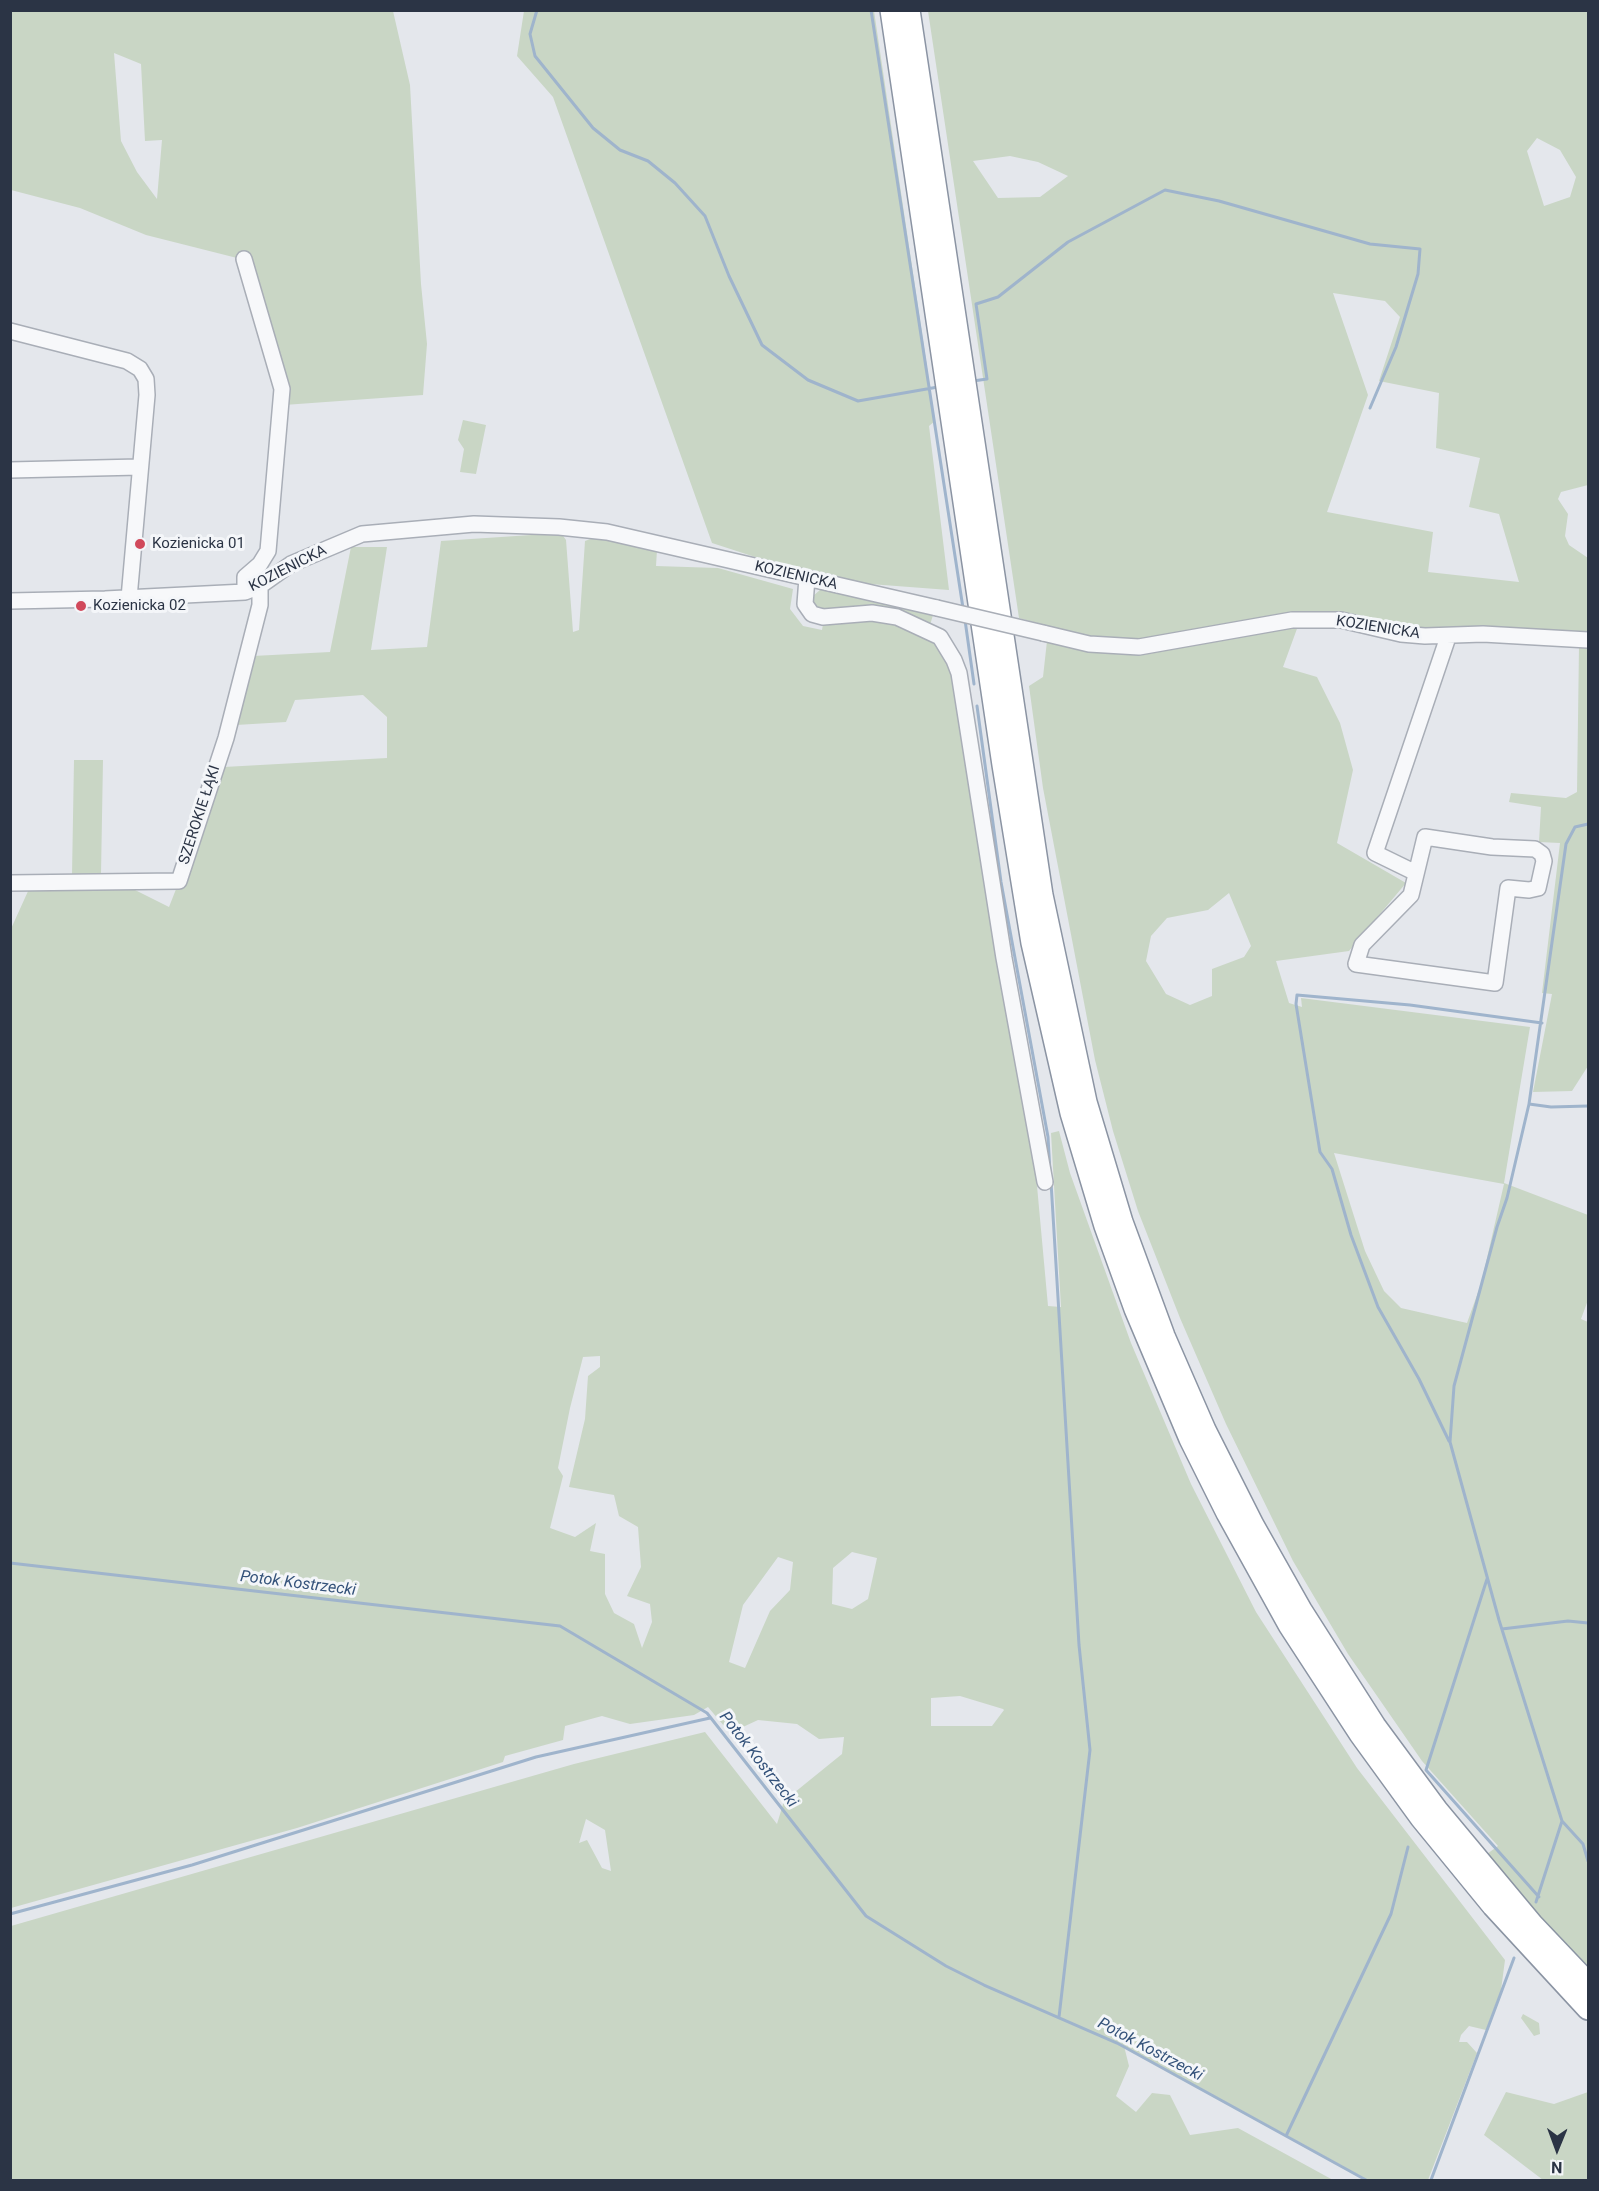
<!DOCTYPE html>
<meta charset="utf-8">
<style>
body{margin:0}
#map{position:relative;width:1599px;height:2191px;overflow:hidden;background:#e4e7ec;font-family:Roboto,sans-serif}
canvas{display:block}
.frame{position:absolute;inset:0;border:12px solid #2b3445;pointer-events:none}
.north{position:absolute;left:1527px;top:2119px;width:60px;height:60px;-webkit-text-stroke:4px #f4f6f9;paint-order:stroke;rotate:181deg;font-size:16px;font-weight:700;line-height:24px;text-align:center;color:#2b3445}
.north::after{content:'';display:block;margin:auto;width:21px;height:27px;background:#2b3445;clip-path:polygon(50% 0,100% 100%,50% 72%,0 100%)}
</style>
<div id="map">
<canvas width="1599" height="2191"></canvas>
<div class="frame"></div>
<div class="north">N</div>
</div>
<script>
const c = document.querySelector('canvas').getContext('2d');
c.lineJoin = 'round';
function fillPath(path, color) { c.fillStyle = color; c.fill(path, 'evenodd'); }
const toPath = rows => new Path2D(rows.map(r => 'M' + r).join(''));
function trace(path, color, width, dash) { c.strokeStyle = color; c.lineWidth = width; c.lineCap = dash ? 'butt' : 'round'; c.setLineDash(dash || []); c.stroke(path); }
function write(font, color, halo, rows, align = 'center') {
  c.font = font + ' Roboto,sans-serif'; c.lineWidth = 6; c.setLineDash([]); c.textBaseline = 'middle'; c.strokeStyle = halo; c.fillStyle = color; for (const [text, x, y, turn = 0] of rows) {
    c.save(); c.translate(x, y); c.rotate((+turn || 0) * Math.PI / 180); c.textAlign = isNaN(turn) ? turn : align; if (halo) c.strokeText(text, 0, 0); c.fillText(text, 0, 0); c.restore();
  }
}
fillPath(toPath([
 [10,11,393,11,410,85,421,284,427,344,423,395,284,405,241,259,146,235,80,208,11,190],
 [114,53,141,64,145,141,162,140,157,199,137,172,121,141],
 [524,11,874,11,935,421,929,426,949,590,870,584,789,568,712,543,553,97,517,56],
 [928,11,1588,11,1588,485,1561,492,1558,499,1568,514,1565,536,1569,545,1588,558,1588,636,1431,631,1400,628,1364,618,1129,642,1091,638,1019,618],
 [1537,138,1560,150,1576,177,1570,197,1544,206,1527,151],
 [1010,156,1038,162,1068,176,1040,197,998,198,973,161],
 [1333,293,1385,301,1400,317,1379,381,1439,393,1436,448,1480,458,1469,507,1499,514,1519,582,1428,572,1433,532,1327,512,1368,395],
 [463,420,486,425,476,474,460,472,464,449,458,440],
 [561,533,566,540,573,632,579,630,585,541,596,537,657,550,656,566,718,568,793,589,790,609,803,626,822,630,823,624,882,619,930,636,951,668,1036,1175,1048,1306,1061,1307,1051,1133,1059,1131,1070,1173,1131,1343,1191,1484,1256,1612,1357,1768,1505,1960,1501,1990,1486,2030,1469,2026,1461,2035,1459,2042,1467,2042,1477,2053,1428,2180,1368,2180,1124,2046,1129,2066,1116,2096,1136,2112,1152,2093,1170,2095,1190,2135,1238,2128,1333,2180,11,2180,11,1926,574,1764,705,1732,777,1824,784,1801,842,1754,844,1737,819,1739,797,1724,758,1720,730,1733,708,1707,694,1715,630,1724,602,1716,565,1726,563,1740,505,1756,503,1762,297,1828,11,1908,10,931,29,889,135,890,169,907,224,767,387,758,387,717,363,695,295,700,286,722,236,725,253,656,330,652,351,547,387,547,371,650,427,647,441,541],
 [600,1356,600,1367,588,1376,585,1419,569,1487,614,1495,619,1516,638,1527,641,1567,627,1596,650,1604,652,1622,642,1648,634,1624,614,1613,605,1594,605,1554,590,1551,596,1523,575,1537,550,1528,563,1476,558,1468,570,1408,583,1357],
 [852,1552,877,1558,868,1599,852,1609,832,1604,833,1568],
 [778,1557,793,1562,790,1590,770,1611,745,1668,729,1662,743,1605],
 [960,1696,1003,1709,1004,1710,992,1726,931,1726,931,1698],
 [586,1819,605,1830,611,1871,602,1868,587,1840,579,1843],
 [820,590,833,590,933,615,930,625,825,615,813,609,813,596],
 [1298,626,1283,667,1317,677,1340,723,1353,770,1337,843,1406,883,1349,951,1276,961,1289,1003,1302,1007,1301,998,1530,1027,1504,1183,1588,1215,1588,1300,1581,1319,1588,1322,1588,1968,1540,1918,1487,1854,1498,1846,1422,1761,1348,1654,1293,1561,1226,1424,1180,1318,1138,1211,1113,1131,1095,1060,1043,788,1032,708,1029,686,1043,677,1047,641,1093,652,1142,655],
 [1229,893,1251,946,1244,957,1212,969,1212,996,1190,1005,1166,994,1146,961,1151,936,1167,918,1208,910],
 [1334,1153,1504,1184,1481,1284,1467,1323,1401,1308,1384,1291,1365,1251],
 [1579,646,1588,647,1588,1066,1572,1091,1533,1092,1552,994,1542,993,1560,843,1539,842,1541,807,1509,802,1511,793,1566,798,1577,792],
 [74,760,103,760,101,874,72,875],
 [1523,2014,1539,2023,1540,2034,1534,2036,1521,2018],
 [1506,2092,1554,2104,1588,2092,1588,2180,1543,2180,1484,2135]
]), '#c9d6c5');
trace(toPath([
 [537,10,530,34,535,56,593,128,620,150,648,161,675,183,705,216,729,276,762,345,808,380,858,401,938,387],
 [871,10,963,608],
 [973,381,987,379,976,304,998,297,1068,242,1165,190,1219,201,1370,244,1420,249,1418,274,1396,347,1370,408],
 [965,620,974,684],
 [977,706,1001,882,1048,1137,1050,1172],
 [1588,824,1575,827,1566,844,1529,1104,1507,1198,1497,1227,1454,1386,1450,1442,1499,1620,1562,1821,1583,1844,1588,1861],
 [1529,1104,1551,1107,1588,1106],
 [1051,1182,1079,1645,1090,1750,1059,2017],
 [1449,1441,1419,1379,1378,1307,1351,1235,1332,1169,1320,1152,1296,1004,1297,995,1410,1005,1542,1023],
 [10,1563,560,1626,707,1713,866,1916,946,1966,984,1985,1117,2043,1366,2180],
 [1487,1579,1426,1770,1539,1897],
 [1502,1629,1568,1621,1588,1623],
 [1536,1902,1562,1821],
 [10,1914,192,1865,536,1757,710,1718],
 [1286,2136,1391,1914,1408,1847],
 [1431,2180,1514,1958]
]), '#9fb4cc', 3);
const minor = toPath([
 [244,259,282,389,268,551,260,564,245,577,245,592],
 [10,331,127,361,140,369,146,379,147,395,129,598],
 [10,470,139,467],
 [807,578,805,604,812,614,823,617,872,613,897,617,940,637,954,660,959,673,1004,958,1045,1182],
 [10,601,105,599,245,592,260,586,291,564,362,534,474,524,559,527,607,532,937,608],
 [1043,633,1089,644,1139,647,1292,620,1341,620,1401,634,1425,636,1483,634,1588,640],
 [1425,837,1492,847,1535,849,1542,854,1544,861,1538,888,1529,890,1508,888,1495,983,1356,964,1362,945,1411,895,1425,837],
 [1416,873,1375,853,1448,637],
 [10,883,179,881,226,738,260,605,260,586]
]);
const highway = toPath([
 [891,10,1003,765,1032,943,1071,1113,1105,1226,1135,1309,1190,1439,1227,1513,1289,1625,1360,1734,1421,1818,1493,1906,1588,2009],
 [909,10,1042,895,1086,1102,1122,1222,1164,1336,1205,1430,1253,1525,1301,1610,1375,1726,1437,1810,1532,1924,1588,1983]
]);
trace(minor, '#a9aeb7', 18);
trace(highway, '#8b94a3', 24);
trace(minor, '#f7f8fa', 15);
trace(highway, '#fff', 21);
const minorBridge = toPath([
 [937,608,1043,633]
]);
trace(minorBridge, '#a9aeb7', 18, []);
trace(minorBridge, '#f7f8fa', 15);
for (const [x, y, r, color] of [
 [140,544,6,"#d1495b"],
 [81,606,6,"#d1495b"]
]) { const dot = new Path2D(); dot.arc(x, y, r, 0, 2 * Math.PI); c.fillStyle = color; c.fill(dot); trace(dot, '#f4f6f9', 2); }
write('15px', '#2b3445', '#f4f6f9', [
 ["Kozienicka 01",152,544],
 ["Kozienicka 02",93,606]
], 'left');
write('15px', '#2b3445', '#f4f6f9', [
 ["KOZIENICKA",288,569,-27],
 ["KOZIENICKA",796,576,13],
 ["KOZIENICKA",1378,628,9],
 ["SZEROKIE ŁĄKI",200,815,-72]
]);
write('italic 16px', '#34527a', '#f4f6f9', [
 ["Potok Kostrzecki",298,1584,7],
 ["Potok Kostrzecki",758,1760,52],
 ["Potok Kostrzecki",1150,2050,28]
]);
</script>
